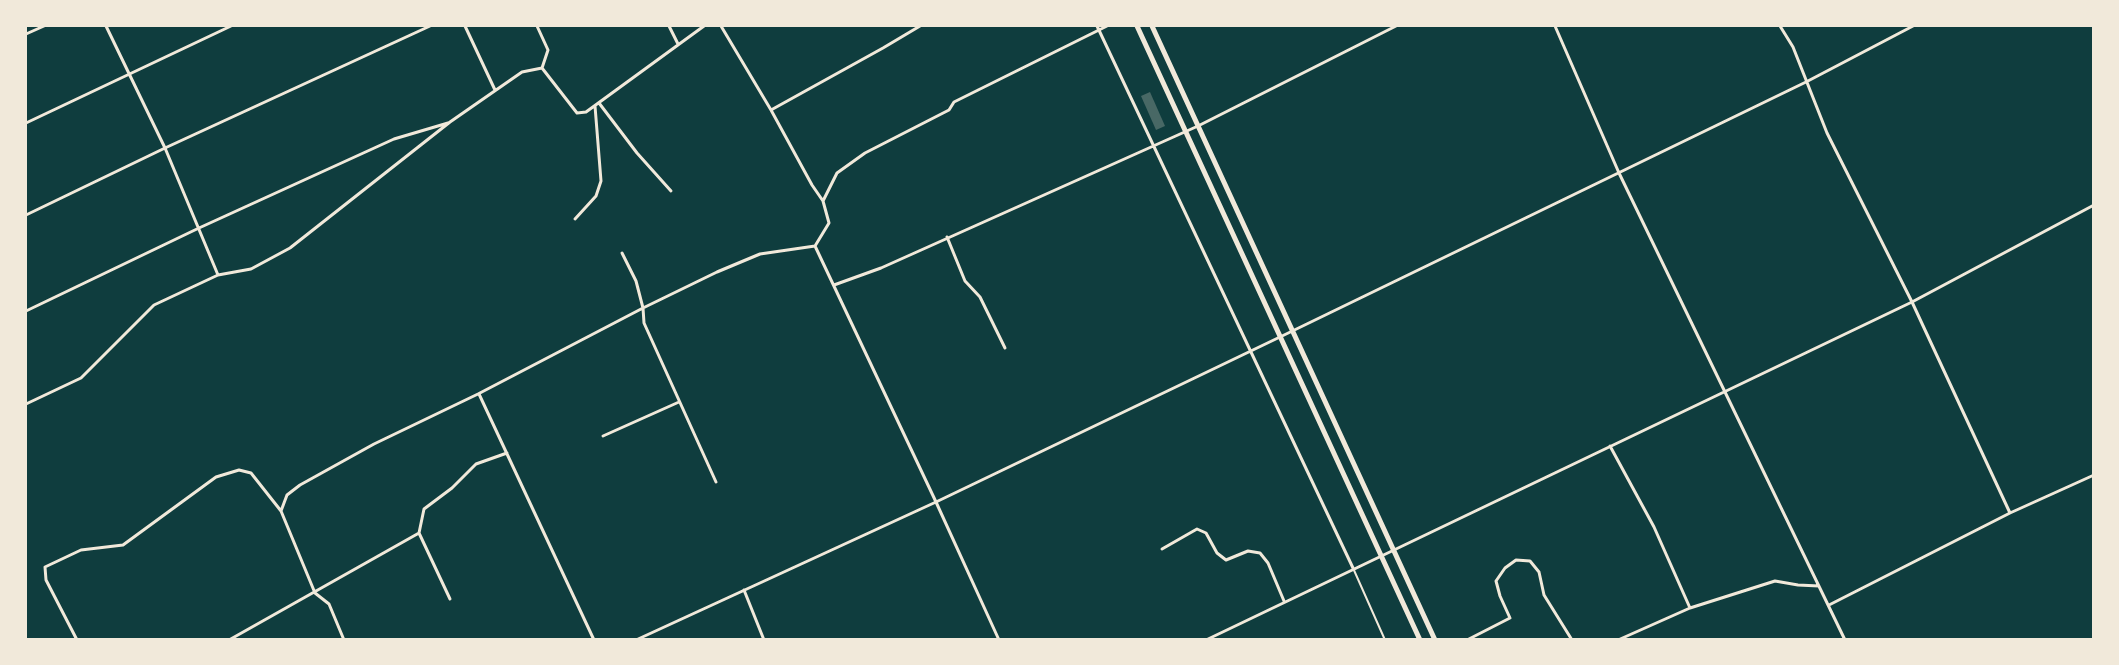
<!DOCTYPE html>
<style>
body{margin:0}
#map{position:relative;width:2119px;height:665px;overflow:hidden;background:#0f3d3e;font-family:"Sofia Sans Condensed",sans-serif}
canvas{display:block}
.frame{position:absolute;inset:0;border:27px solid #f1e9da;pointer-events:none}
</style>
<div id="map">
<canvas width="2119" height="665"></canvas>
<div class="frame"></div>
</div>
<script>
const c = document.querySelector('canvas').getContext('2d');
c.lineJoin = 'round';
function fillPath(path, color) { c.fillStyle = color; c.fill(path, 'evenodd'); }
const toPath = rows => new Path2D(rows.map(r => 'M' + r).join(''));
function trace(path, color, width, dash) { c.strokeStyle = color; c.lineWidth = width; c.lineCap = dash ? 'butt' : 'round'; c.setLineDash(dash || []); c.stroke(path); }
fillPath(toPath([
 [1150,92,1165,126,1156,130,1141,96]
]), '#486865');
trace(toPath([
 [1353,568,1385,640]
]), '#f1e9da', 2);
trace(toPath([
 [106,26,165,148,218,275],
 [465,26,495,90],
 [537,26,548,50,542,68],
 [669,26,678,44],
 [721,26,771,110,812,185,823,201],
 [1097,26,1353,568],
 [1555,26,1619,173,1845,640],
 [1780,26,1793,47,1827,133,1912,302,2010,513],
 [26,34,44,26],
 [599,103,637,153,671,191],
 [771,110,883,48,920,26],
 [26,123,231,26],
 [26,215,165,148,430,26],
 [575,219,596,196,601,181,595,106],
 [947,237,965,281,980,297,1005,348],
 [815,246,936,502,999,640],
 [815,246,829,223,823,201,837,173,865,153,949,110,954,102,1107,26],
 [622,253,636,281,643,308,644,323,716,482],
 [834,285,881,268,1198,126,1396,26],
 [26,311,199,228,394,139,448,123],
 [479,394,594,640],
 [26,404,81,378,154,305,218,275,251,269,290,248,450,122,522,72,542,68,577,113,586,112,704,26],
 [603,436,679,402],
 [1610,446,1654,527,1690,608],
 [281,511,287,495,300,485,374,444,478,394,643,308,717,272,760,254,815,246],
 [419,533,450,599],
 [1162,549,1197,529,1206,533,1217,553,1226,560,1248,551,1260,553,1268,563,1284,601],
 [744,590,764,640],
 [1829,605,2010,513,2094,475],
 [77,640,46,580,45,567,81,550,123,545,216,477,239,470,251,473,281,511,315,593,329,604,344,640],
 [229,640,419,533,424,509,452,488,476,464,507,453],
 [636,640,936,502,1280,337,1806,82,1913,26],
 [1206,640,1912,302,2094,205],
 [1467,640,1510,618,1500,596,1496,581,1505,568,1516,560,1530,561,1539,572,1544,595,1572,640],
 [1618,640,1690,608,1775,581,1798,585,1819,586]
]), '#f1e9da', 3);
trace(toPath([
 [1137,26,1420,640],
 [1152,26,1435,640]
]), '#f1e9da', 5);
</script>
